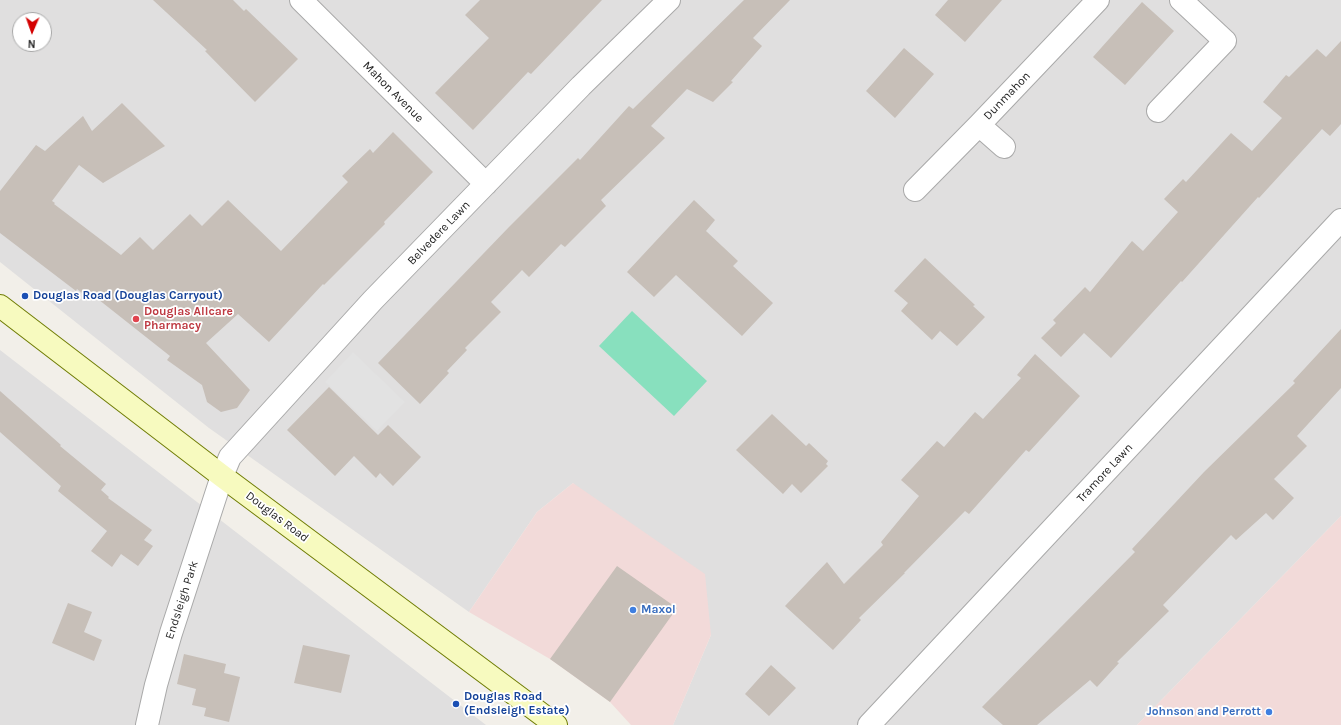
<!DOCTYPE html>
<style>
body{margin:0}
#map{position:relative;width:1341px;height:725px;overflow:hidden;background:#f2efe9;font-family:Karla,sans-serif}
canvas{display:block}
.north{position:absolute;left:12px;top:12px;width:40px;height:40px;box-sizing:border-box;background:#fff;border:1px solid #a7a7a7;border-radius:50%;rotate:182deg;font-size:11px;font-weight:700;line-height:16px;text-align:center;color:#222}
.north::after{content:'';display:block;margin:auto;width:14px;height:18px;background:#d40000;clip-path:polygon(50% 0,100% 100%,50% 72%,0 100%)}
</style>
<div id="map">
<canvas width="1341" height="725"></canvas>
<div class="north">N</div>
</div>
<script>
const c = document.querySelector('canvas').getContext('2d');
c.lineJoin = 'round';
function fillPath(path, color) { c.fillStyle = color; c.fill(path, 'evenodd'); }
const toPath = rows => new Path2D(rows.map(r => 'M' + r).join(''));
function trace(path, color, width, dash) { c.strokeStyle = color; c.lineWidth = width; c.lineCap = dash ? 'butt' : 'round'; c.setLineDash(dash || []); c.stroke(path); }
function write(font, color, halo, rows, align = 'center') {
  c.font = font + ' Karla,sans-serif'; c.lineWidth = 3.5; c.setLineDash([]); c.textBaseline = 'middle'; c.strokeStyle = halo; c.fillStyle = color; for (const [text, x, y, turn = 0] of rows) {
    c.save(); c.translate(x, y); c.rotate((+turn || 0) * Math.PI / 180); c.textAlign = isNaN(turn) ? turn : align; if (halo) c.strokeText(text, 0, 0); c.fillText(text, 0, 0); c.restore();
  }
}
fillPath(toPath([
 [0,0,1341,0,1341,516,1137,725,673,725,711,635,573,483,537,512,469,612,209,428,0,262],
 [20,20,44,20,44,44,20,44],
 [0,350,486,725,0,725]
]), '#e0dfdf');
fillPath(toPath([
 [573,483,705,574,711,635,673,725,631,725,610,702,550,659,469,612,537,512],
 [1341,516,1341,725,1137,725]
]), '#f2dad9');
fillPath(toPath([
 [632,311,707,381,674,416,599,346]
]), '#88e0be');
fillPath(toPath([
 [353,352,405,402,377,431,325,382]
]), '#e2e2e2');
fillPath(toPath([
 [153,0,233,0,244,11,246,9,298,59,255,102,205,51,207,50],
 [480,0,602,0,531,74,528,72,473,130,435,93,489,38,465,15],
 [744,0,790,0,753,38,762,46,731,81,733,82,713,102,687,89,651,126,665,138,601,200,606,206,565,247,561,244,529,277,522,270,491,302,501,312,465,348,467,350,447,371,449,373,420,404,378,363,509,227,578,158,580,160,629,106,633,109],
 [948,0,1002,0,965,42,935,15],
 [1142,2,1174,31,1125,85,1093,57],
 [1341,41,1341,124,1330,136,1322,129,1259,198,1258,197,1182,282,1181,281,1111,358,1084,333,1061,357,1041,338,1056,323,1053,320,1085,287,1090,292,1132,241,1143,251,1178,212,1164,199,1183,179,1186,182,1231,133,1252,151,1282,118,1263,102,1286,75,1289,77,1317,49,1326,57],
 [904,48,934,74,895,118,866,91],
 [122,103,165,146,103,183,79,165,52,201,55,203,54,204,121,255,140,237,153,250,190,214,202,226,228,200,281,251,348,182,342,176,370,149,373,153,393,132,433,172,384,222,385,224,324,285,323,284,269,342,238,314,206,343,250,390,237,408,221,412,207,402,202,385,167,360,170,356,89,292,86,296,77,289,76,291,0,233,0,191,36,145,45,151,83,116,92,131],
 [694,200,715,220,706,231,738,261,733,266,773,303,742,336,676,275,654,297,627,272],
 [925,258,975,305,973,306,985,317,957,346,940,331,932,340,901,311,908,303,894,291],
 [1341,329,1341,388,1297,436,1307,446,1274,479,1294,498,1273,520,1266,513,1236,540,1231,535,1163,605,1169,611,1117,662,1119,663,1097,687,1090,680,1037,725,1003,725,982,707,1135,552,1132,549,1204,472,1295,383,1293,381],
 [1035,354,1080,396,1029,452,1026,450,969,514,965,511,904,573,905,573,859,618,861,620,833,650,785,606,827,562,844,584,883,545,881,542,919,496,901,480,937,441,944,447,975,412,983,419,1021,378,1017,375],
 [329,387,378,435,388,425,421,457,393,486,380,473,376,478,354,456,335,476,287,430],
 [0,391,61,445,60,446,106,484,101,490,109,497,108,498,152,530,144,540,153,546,138,566,121,554,112,567,91,551,107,531,58,491,61,486,0,432],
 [772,414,806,446,809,443,828,461,826,464,828,466,801,493,792,484,783,494,736,450],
 [617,566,677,608,610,702,550,659],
 [68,603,92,612,84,632,102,640,94,661,52,643],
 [303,645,350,655,341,693,294,683],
 [184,654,226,664,224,673,240,677,229,722,204,716,206,708,192,705,196,689,177,684],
 [771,665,796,688,769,716,745,694]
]), '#c7bfb8');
const street = toPath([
 [301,0,486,184],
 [1158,111,1225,41,1181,0],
 [979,125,1004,147],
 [915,190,979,125,1098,0],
 [147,725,156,685,171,633,222,476,230,457,373,300,581,86,669,0],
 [869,725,1341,220]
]);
const secondary = toPath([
 [0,306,222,476,556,725]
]);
trace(street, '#a9a9a9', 24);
trace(secondary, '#707d05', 24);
trace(street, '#fff', 22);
trace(secondary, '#f7fabf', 22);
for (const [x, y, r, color] of [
 [25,296,4,"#1a4fb4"],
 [136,319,4,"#e0444e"],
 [633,610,4,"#3f7fe0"],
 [456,704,4,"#1a4fb4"],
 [1269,712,4,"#3f7fe0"]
]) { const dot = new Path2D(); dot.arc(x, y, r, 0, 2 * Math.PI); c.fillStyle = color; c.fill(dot); trace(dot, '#fff', 1.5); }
write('12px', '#222', '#fff', [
 ["Mahon Avenue",393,92,45],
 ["Dunmahon",1007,96,-46],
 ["Belvedere Lawn",439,233,-46],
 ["Tramore Lawn",1105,473,-47],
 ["Douglas Road",277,517,37],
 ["Endsleigh Park",182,600,-72]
]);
write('bold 12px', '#164399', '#fff', [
 ["Douglas Road (Douglas Carryout)",33,296],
 ["Douglas Road",464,697],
 ["(Endsleigh Estate)",464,711]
], 'left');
write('bold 12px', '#be3a42', '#fff', [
 ["Douglas Allcare",144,312],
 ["Pharmacy",144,326]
], 'left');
write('bold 12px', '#366cbe', '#fff', [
 ["Maxol",641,610],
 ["Johnson and Perrott",1261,712,"right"]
], 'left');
</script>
